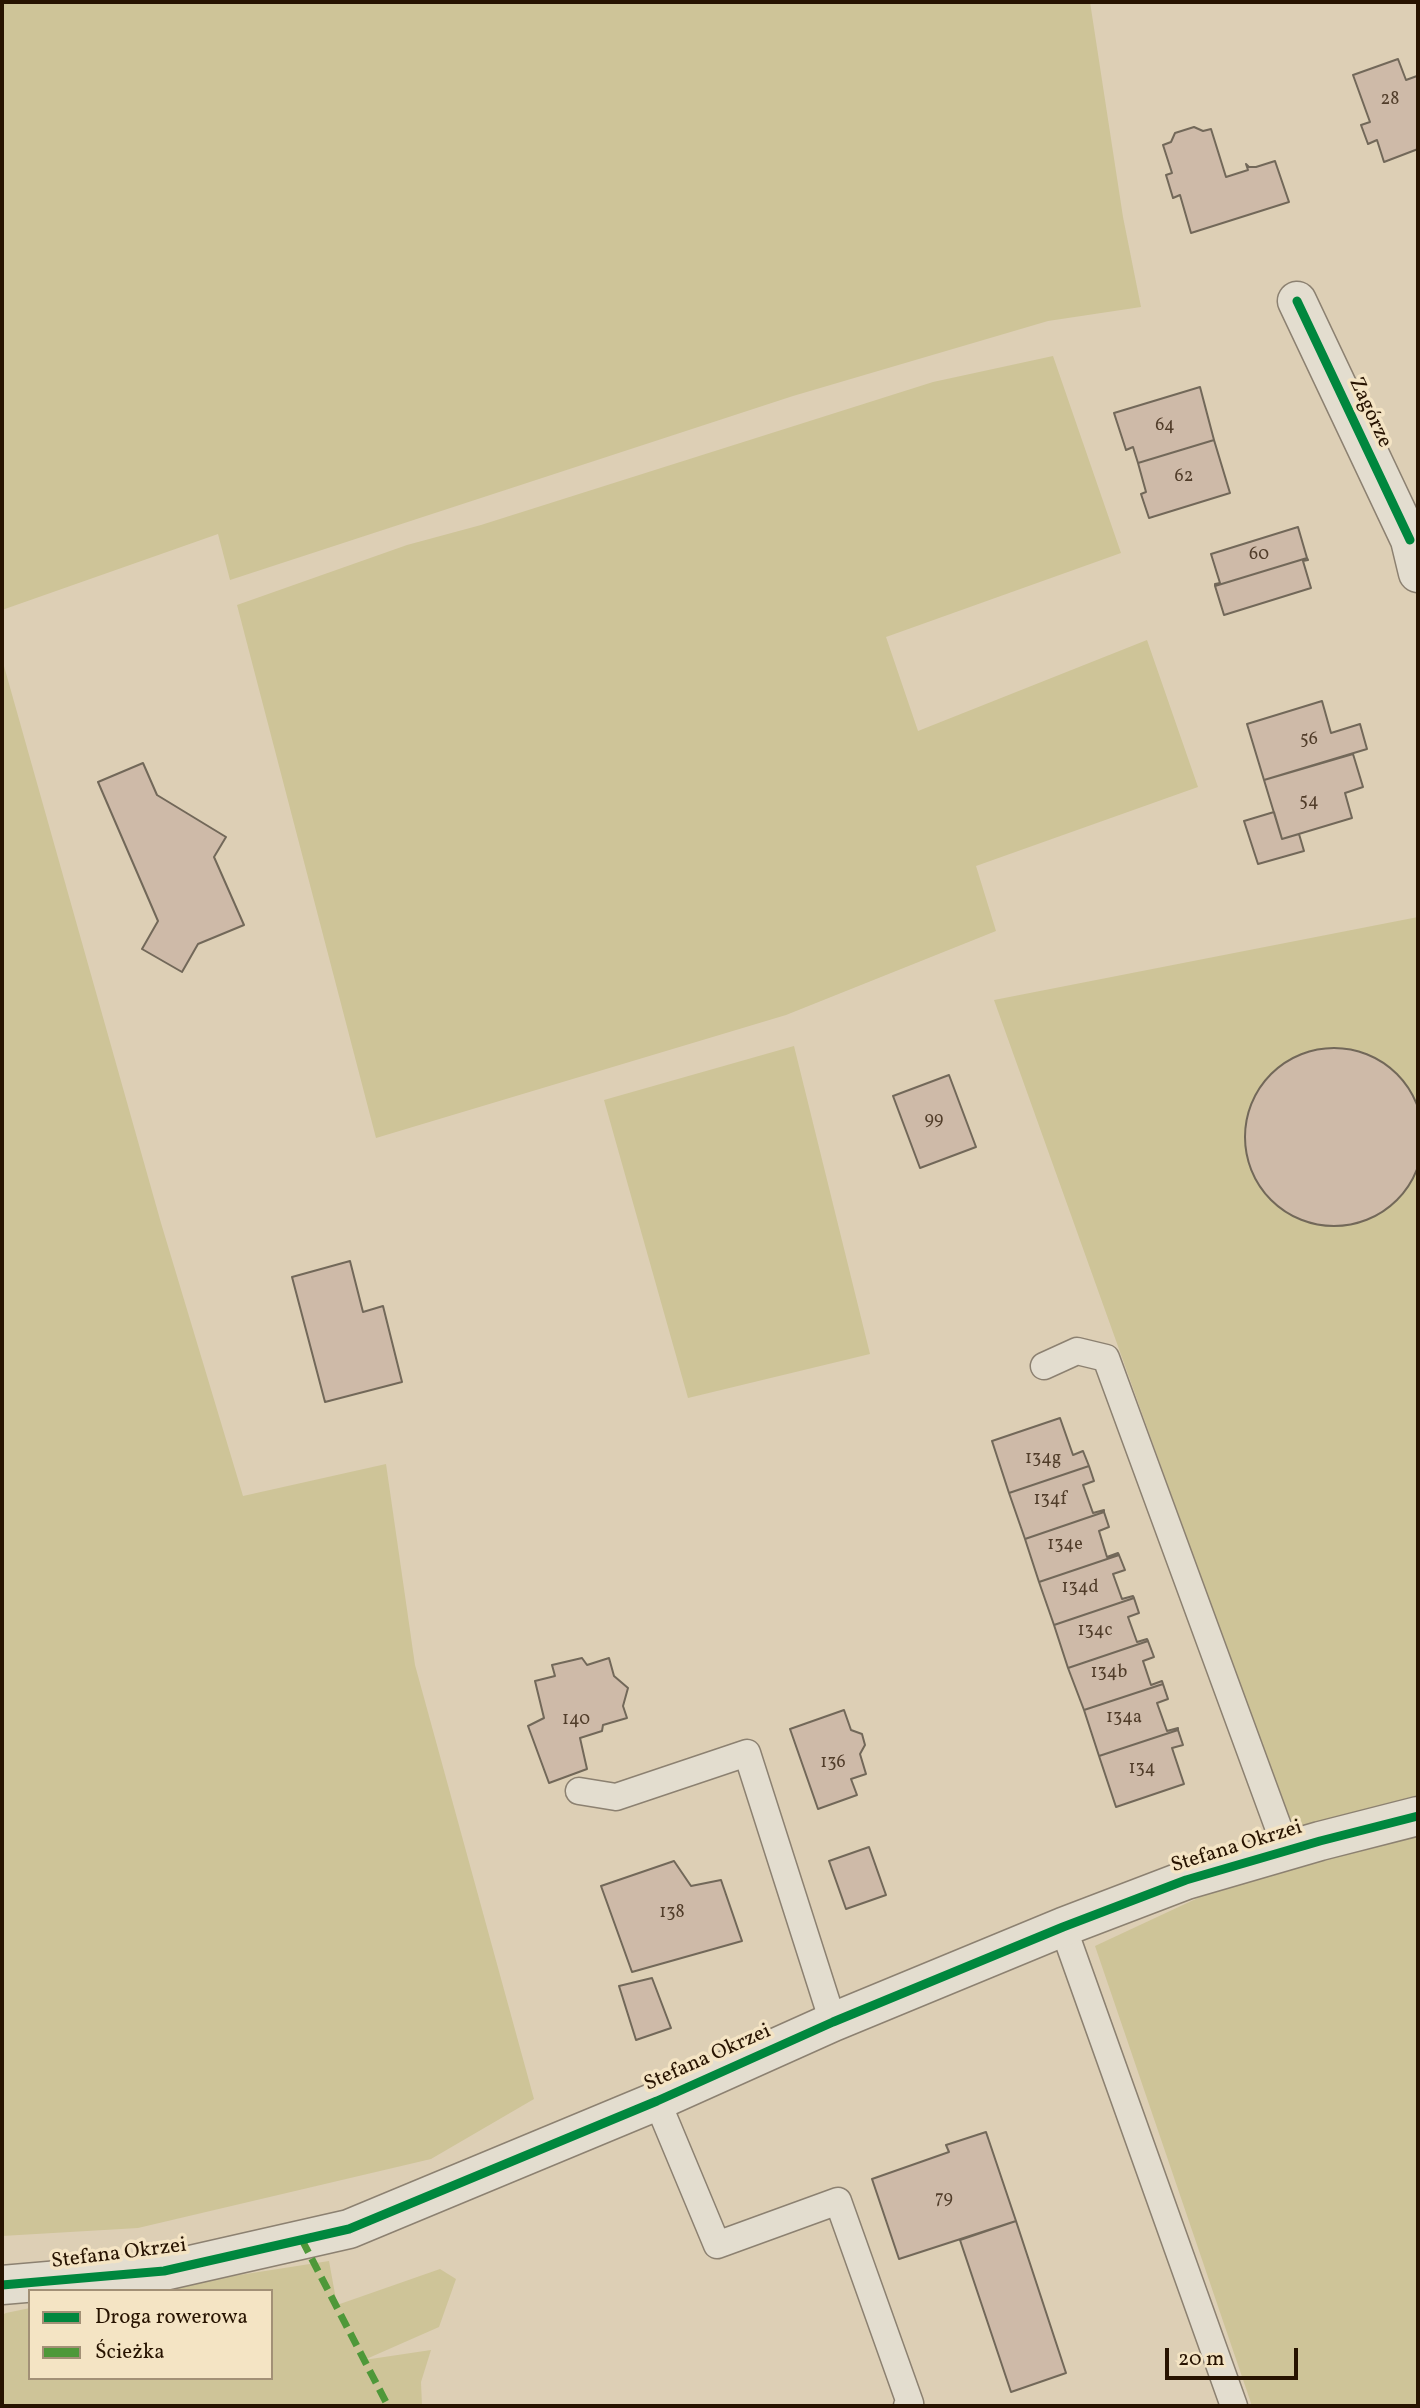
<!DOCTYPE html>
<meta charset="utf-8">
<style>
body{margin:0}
#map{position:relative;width:1420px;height:2408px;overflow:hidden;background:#ddcfb5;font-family:Vollkorn,serif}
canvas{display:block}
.frame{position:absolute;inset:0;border:4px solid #271300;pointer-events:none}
.legend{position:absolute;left:28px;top:2289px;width:245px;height:91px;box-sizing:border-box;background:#f4e4c4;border:2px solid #a29076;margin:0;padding:9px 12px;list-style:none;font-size:21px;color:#271300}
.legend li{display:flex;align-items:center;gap:14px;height:35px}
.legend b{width:35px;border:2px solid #a29076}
.scale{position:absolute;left:1165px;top:2348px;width:133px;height:32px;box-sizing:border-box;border:4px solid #271300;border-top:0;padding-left:9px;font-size:21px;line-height:24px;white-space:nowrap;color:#271300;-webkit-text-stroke:5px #f4e4c4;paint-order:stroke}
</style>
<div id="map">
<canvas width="1420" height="2408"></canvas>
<div class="frame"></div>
<ul class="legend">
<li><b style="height:9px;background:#00873e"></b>Droga rowerowa</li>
<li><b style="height:9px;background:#4e9839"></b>Ścieżka</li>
</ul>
<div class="scale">20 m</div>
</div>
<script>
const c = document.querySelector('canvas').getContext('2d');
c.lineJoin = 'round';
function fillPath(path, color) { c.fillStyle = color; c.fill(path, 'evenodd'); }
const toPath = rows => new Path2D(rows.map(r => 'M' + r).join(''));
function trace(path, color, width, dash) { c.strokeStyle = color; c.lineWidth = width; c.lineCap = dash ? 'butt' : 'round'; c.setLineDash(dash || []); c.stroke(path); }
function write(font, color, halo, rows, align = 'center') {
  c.font = font + ' Vollkorn,serif'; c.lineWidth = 7; c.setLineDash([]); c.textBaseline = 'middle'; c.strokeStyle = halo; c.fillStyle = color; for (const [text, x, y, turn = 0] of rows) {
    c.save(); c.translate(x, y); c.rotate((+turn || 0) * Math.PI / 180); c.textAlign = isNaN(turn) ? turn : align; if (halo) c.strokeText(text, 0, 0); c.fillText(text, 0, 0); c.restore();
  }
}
fillPath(toPath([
 [2,2,1090,2,1123,217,1141,307,1048,321,793,396,230,580,218,534,2,610],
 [1053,356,1121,553,886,637,918,731,1147,640,1198,787,976,866,996,931,786,1015,376,1138,237,605,407,545,481,525,933,382],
 [2,659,161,1223,243,1496,386,1464,415,1665,534,2099,431,2159,138,2228,2,2236],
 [1418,917,1418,1802,1293,1835,994,1000],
 [794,1046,870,1354,688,1398,604,1100],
 [1418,1816,1418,2406,1252,2406,1095,1946,1320,1841],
 [329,2261,337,2305,440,2269,456,2279,439,2327,364,2360,431,2350,421,2382,422,2406,2,2406,2,2315,6,2313,30,2308,30,2378,271,2378,271,2291,137,2291]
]), '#cec498');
const building = toPath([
 [1398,59,1406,80,1417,76,1418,81,1418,149,1384,162,1377,140,1368,144,1361,125,1370,122,1353,75,1398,59],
 [1194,127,1203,131,1211,129,1226,177,1248,170,1246,164,1249,167,1256,167,1275,161,1289,202,1191,233,1180,195,1173,198,1166,175,1172,173,1163,145,1171,142,1175,133,1194,127],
 [1200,387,1214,440,1138,463,1133,447,1126,450,1114,413,1200,387],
 [1214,440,1230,493,1149,518,1141,494,1146,492,1138,463,1214,440],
 [1298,527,1307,558,1215,586,1215,584,1220,583,1211,554,1298,527],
 [1307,558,1308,560,1303,561,1311,588,1224,615,1215,586,1307,558],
 [1322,701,1331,733,1360,724,1367,749,1264,780,1247,724,1322,701],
 [1353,754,1363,787,1345,793,1352,818,1282,839,1264,780,1353,754],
 [143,763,157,795,226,837,214,857,244,925,198,944,182,972,142,949,158,921,98,782,143,763],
 [1274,812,1282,839,1299,834,1304,851,1258,864,1244,821,1274,812],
 '1245 1137a89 89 0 1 1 178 0a89 89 0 1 1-178 0Z',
 [949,1075,976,1147,920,1168,893,1096,949,1075],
 [350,1261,363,1312,383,1306,402,1382,325,1402,292,1277,350,1261],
 [1060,1418,1073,1455,1083,1451,1089,1466,1009,1493,992,1441,1060,1418],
 [1089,1466,1094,1481,1083,1485,1093,1513,1104,1510,1104,1512,1025,1539,1009,1493,1089,1466],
 [1104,1512,1109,1527,1099,1531,1107,1557,1118,1553,1119,1555,1039,1582,1025,1539,1104,1512],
 [1119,1555,1125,1570,1113,1574,1122,1599,1133,1596,1134,1598,1054,1625,1039,1582,1119,1555],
 [1134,1598,1139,1613,1128,1617,1137,1642,1147,1639,1148,1641,1068,1668,1054,1625,1134,1598],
 [1148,1641,1154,1657,1143,1661,1151,1685,1162,1681,1163,1684,1084,1710,1068,1668,1148,1641],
 [582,1658,587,1665,609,1658,614,1676,628,1688,623,1706,627,1718,603,1725,602,1731,580,1738,587,1769,549,1783,528,1726,544,1718,535,1681,555,1676,552,1665,582,1658],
 [1163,1684,1168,1699,1157,1703,1167,1731,1178,1728,1178,1730,1099,1756,1084,1710,1163,1684],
 [844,1710,851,1730,862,1734,865,1745,860,1754,866,1774,851,1779,857,1795,818,1809,790,1729,844,1710],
 [1178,1730,1183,1745,1172,1748,1184,1784,1116,1807,1099,1756,1178,1730],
 [869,1847,886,1895,846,1909,829,1861,869,1847],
 [674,1861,691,1886,721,1880,742,1941,632,1972,601,1886,674,1861],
 [652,1978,671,2028,636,2040,619,1986,652,1978],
 [986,2132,1016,2221,899,2259,872,2179,949,2152,946,2145,986,2132],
 [1016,2221,1066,2373,1011,2392,960,2240,1016,2221]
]);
fillPath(building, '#cebaa8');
trace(building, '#726859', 2);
const lane = toPath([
 [1044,1366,1077,1351,1106,1358,1287,1851],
 [579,1791,616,1797,747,1753,833,2022],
 [1063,1927,1234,2406],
 [657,2101,717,2245,838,2201,910,2403,907,2406]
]);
const street = toPath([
 [1297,301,1410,540],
 [1418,538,1410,540,1418,573],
 [2,2285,164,2271,349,2229,657,2101,833,2022,1063,1927,1186,1880,1320,1841,1418,1816]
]);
trace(lane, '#8c8171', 29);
trace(street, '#8c8171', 41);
trace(lane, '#e3ddcf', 26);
trace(street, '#e3ddcf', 38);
trace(toPath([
 [302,2240,388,2406]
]), '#4e9839', 7, [14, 7]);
trace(toPath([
 [1297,301,1410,540],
 [2,2285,164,2271,349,2229,657,2101,833,2022,1063,1927,1186,1880,1320,1841,1418,1816]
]), '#00873e', 9);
write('18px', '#513d2a', null, [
 ["28",1390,101],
 ["64",1165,427],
 ["62",1184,478],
 ["60",1259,556],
 ["56",1309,741],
 ["54",1309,803],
 ["99",934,1121],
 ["134g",1043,1460],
 ["134f",1050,1501],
 ["134e",1065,1546],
 ["134d",1080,1589],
 ["134c",1095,1632],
 ["134b",1109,1674],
 ["134a",1124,1719],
 ["140",576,1721],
 ["136",833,1764],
 ["134",1142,1770],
 ["138",672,1914],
 ["79",944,2200]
]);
write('21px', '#271300', '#f4e4c4', [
 ["Zagórze",1369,413,65],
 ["Stefana Okrzei",1237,1848,-17],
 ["Stefana Okrzei",708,2059,-24],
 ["Stefana Okrzei",119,2255,-7]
]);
</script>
